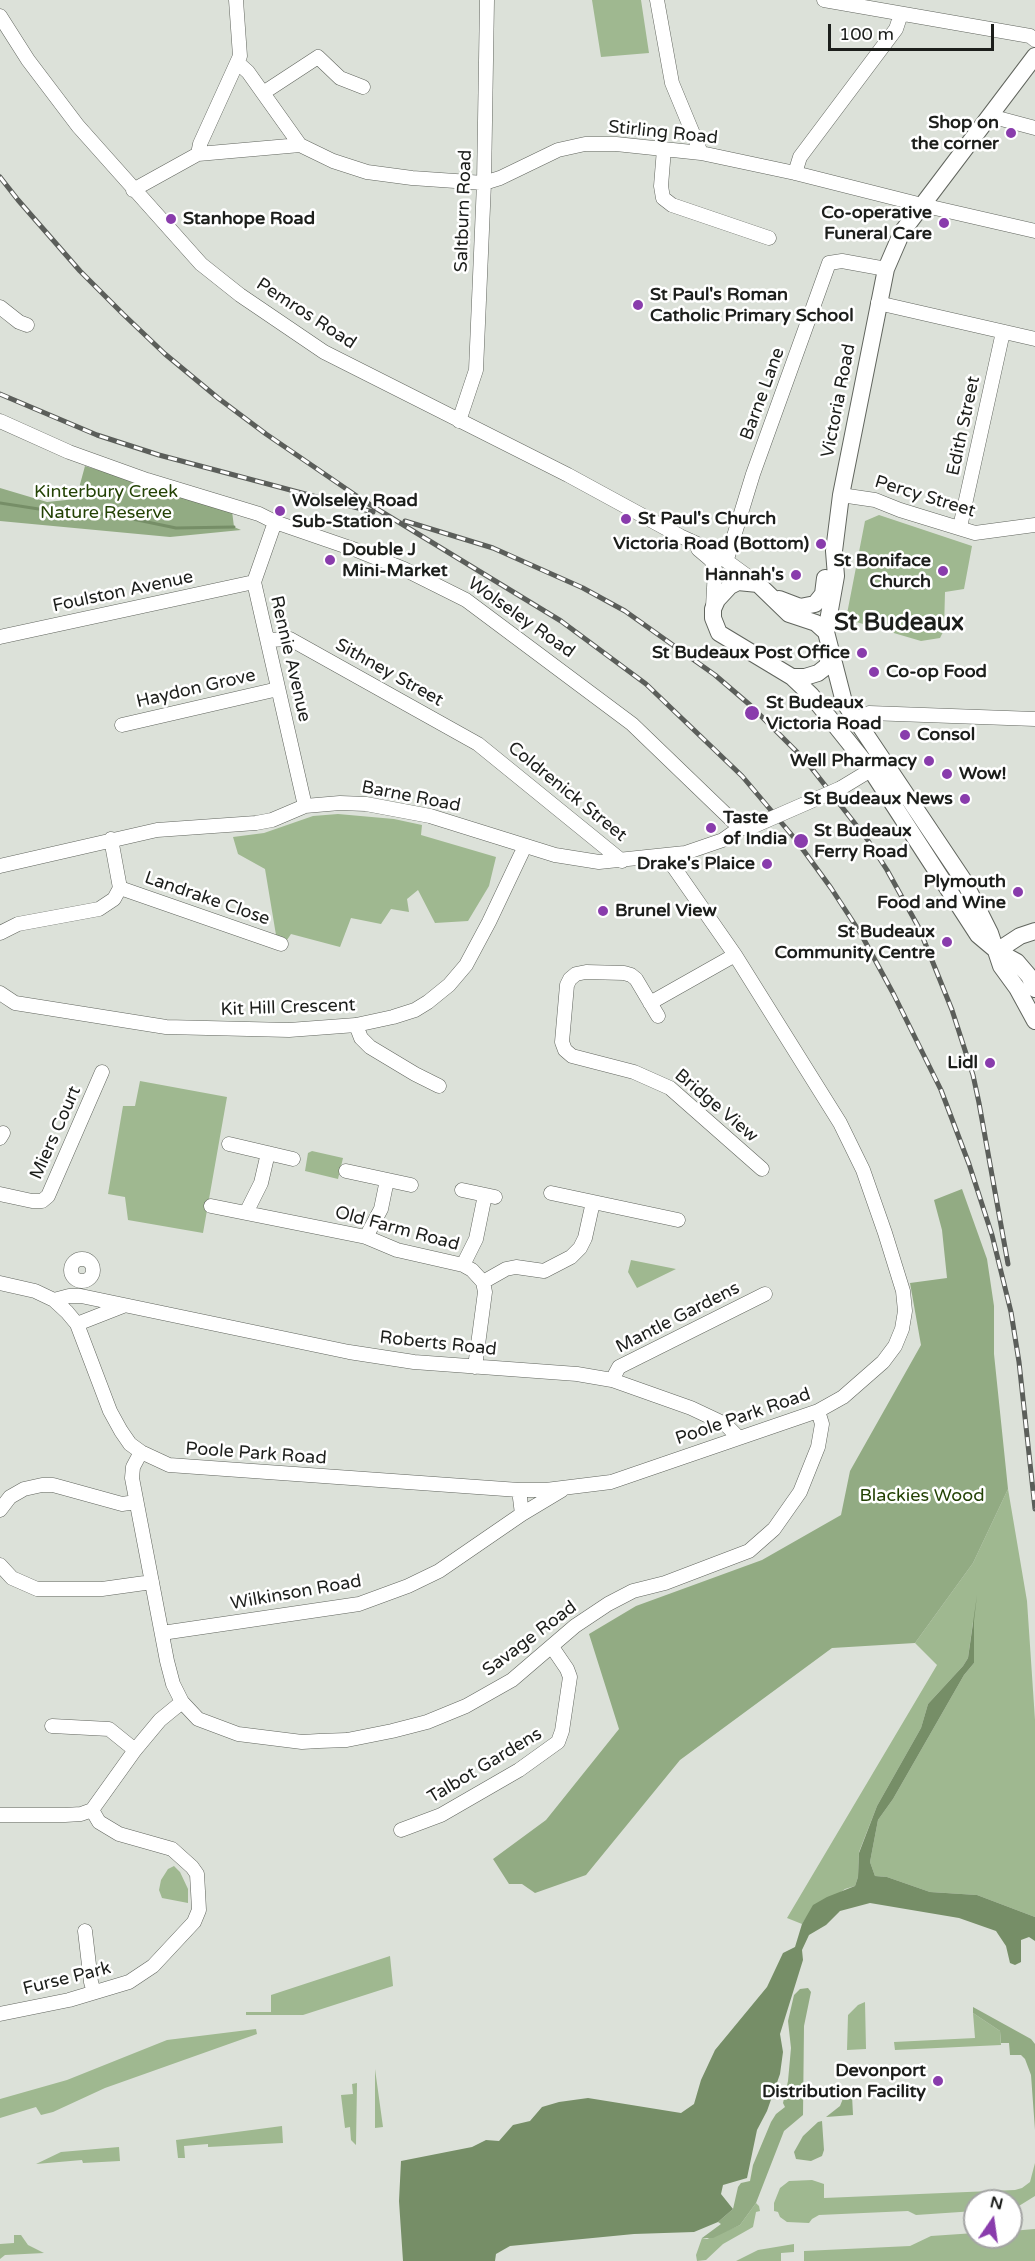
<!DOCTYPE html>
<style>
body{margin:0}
#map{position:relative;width:1035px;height:2261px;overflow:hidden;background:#dce1d9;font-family:"Varela Round",sans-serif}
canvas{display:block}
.north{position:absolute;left:963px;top:2189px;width:60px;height:60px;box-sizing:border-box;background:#fff;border:2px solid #a4a5a4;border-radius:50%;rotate:13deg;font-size:16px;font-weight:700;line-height:24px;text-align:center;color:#1c1e1b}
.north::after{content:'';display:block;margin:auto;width:21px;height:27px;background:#893cac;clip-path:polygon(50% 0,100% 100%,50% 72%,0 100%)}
.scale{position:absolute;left:828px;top:24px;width:166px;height:27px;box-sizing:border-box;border:3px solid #1c1e1b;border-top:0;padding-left:8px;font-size:18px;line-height:21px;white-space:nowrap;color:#1c1e1b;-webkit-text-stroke:4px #fff;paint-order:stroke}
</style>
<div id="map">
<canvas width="1035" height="2261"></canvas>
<div class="north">N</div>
<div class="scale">100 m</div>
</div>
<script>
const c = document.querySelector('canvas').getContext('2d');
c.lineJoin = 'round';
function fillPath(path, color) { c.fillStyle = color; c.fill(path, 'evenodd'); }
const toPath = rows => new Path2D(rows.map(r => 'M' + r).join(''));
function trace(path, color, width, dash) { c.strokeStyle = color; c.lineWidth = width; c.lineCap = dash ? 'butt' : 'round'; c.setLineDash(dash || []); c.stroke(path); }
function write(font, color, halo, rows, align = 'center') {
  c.font = font + ' "Varela Round",sans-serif'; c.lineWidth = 5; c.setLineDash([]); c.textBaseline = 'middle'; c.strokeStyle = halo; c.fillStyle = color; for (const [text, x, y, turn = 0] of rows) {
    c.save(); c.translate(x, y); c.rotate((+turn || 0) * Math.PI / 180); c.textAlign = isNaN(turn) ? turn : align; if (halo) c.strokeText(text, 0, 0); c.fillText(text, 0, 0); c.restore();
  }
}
fillPath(toPath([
 [592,0,641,0,649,53,601,57],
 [879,515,972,546,964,589,945,592,944,630,940,638,921,641,846,619,865,521],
 [338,814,394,819,422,825,421,835,496,857,489,886,468,921,435,923,418,890,407,899,409,912,391,909,381,924,351,918,340,947,291,934,287,940,276,935,265,869,238,854,233,837,264,833,313,816],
 [140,1081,227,1097,203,1233,128,1220,125,1197,108,1194,123,1106,135,1106],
 [312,1151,343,1158,338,1179,305,1171,308,1153],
 [631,1260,676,1269,637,1288,628,1272],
 [1008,1489,1027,1601,1035,1720,1035,1917,977,1895,930,1892,887,1877,875,1876,870,1862,878,1820,893,1799,964,1675,974,1663,973,1622,968,1658,963,1666,928,1704,921,1728,877,1806,859,1852,858,1877,855,1886,845,1889,806,1918,802,1924,787,1918,937,1665,915,1643,973,1563],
 [174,1866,180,1872,188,1889,188,1903,162,1898,159,1890,161,1880,168,1869],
 [390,1956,393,1986,303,2015,246,2015,246,2012,271,2012,271,1995],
 [865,2002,866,2049,847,2050,848,2015,858,2005],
 [973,2013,1000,2031,1001,2045,895,2050,894,2042,975,2038],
 [256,2029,257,2034,105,2088,53,2112,41,2115,36,2107,0,2118,0,2099,67,2080,167,2040],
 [375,2069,383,2127,375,2128],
 [357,2083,356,2145,351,2140,350,2127,345,2128,341,2095,353,2094,352,2084],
 [282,2126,283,2143,208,2147,208,2144,184,2146,185,2158,178,2158,176,2140],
 [119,2147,120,2161,83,2163,82,2160,36,2164,61,2152],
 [1035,2163,1035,2196,1014,2209,1011,2209,1011,2201,975,2201,975,2211,916,2215,908,2211,819,2215,812,2219,809,2223,787,2222,780,2217,778,2212,774,2211,774,2203,780,2188,789,2181,812,2180,824,2184,824,2198,1015,2190,1022,2188,1030,2182],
 [756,2203,759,2206,760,2211,756,2212,753,2227,723,2244,706,2260,697,2261,696,2255,702,2238,707,2239,740,2225],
 [1035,2229,1035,2261,804,2261,804,2251,910,2246,931,2236,975,2233,975,2237,1011,2237,1011,2231],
 [14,2235,21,2235,28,2245,44,2253,5,2255,0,2259,0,2244,14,2243],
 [794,2244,794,2252,781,2253,781,2261,736,2261,758,2250]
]), '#9fb890');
fillPath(toPath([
 [85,466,232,511,234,527,241,530,170,537,0,521,0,488,47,502,76,499],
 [962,1189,987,1259,994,1306,994,1354,1008,1489,973,1563,915,1643,832,1648,680,1760,586,1875,535,1893,522,1884,509,1884,493,1859,546,1820,619,1729,589,1634,636,1606,762,1560,841,1515,850,1471,921,1345,910,1283,947,1278,942,1230,934,1200],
 [808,1988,811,1992,804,2026,803,2115,784,2131,756,2203,740,2225,713,2238,702,2238,721,2224,718,2222,733,2209,738,2187,741,2183,750,2181,753,2165,771,2122,776,2114,785,2107,783,2103,788,2081,791,2048,788,2021,794,1995,800,1989],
 [973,2007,1031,2039,1035,2044,1035,2130,1031,2075,1025,2059,1021,2055,1010,2055,1009,2043,1001,2043,1000,2031,973,2013],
 [848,2094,852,2095,853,2115,826,2117,840,2106,844,2096],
 [822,2121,824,2150,822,2156,811,2161,796,2159,794,2152,803,2136,818,2122]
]), '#92ab83');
fillPath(toPath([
 [977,1595,974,1621,974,1663,964,1675,893,1799,878,1820,870,1862,875,1876,887,1877,930,1892,977,1895,1035,1917,1035,1941,1029,1937,1021,1940,1021,1962,1015,1965,1010,1963,1006,1946,996,1931,959,1918,870,1903,840,1911,826,1925,809,1935,802,1950,803,1960,780,2034,783,2052,780,2074,767,2111,757,2130,747,2178,723,2185,721,2194,733,2209,718,2222,694,2232,634,2234,510,2246,496,2254,495,2261,403,2261,399,2201,401,2161,472,2147,486,2140,499,2141,513,2125,530,2121,542,2107,559,2102,588,2098,681,2113,694,2104,701,2080,715,2050,767,1987,783,1953,795,1947,802,1924,813,1905,827,1897,855,1886,858,1877,859,1853,877,1806,921,1728,928,1704,963,1666,968,1658]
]), '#768e67');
trace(toPath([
 [0,503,58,512,80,511,123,517,176,528,234,527]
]), '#768e67', 3);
const minor = toPath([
 [657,0,672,83,701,153],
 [824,0,1030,36,1035,40],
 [0,16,28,60,78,126,201,264,240,295,324,352,568,475,680,536,713,551,758,584],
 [238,63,248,72,300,145],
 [263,93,318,57,340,78,363,87],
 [990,116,1035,128],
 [664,149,661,186,663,198,672,205,769,238],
 [198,154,200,144,240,56,236,0],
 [795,173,800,157,896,29,901,14],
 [133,190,198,154,300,145,333,161,367,172,412,178,484,183,500,178,558,150,585,144,616,144,701,153,795,173,922,205,1035,231],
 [878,303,1035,339],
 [0,307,19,322,27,325],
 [0,421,69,452,147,480,259,514,275,522,359,551,404,569,466,600,632,724,740,828],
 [459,421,476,370,484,183,487,0],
 [841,495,875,500,900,510,975,533,1035,525],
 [275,522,254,582,305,806],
 [960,527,1003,332],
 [698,549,711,560,715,569,713,607],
 [727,559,753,474,829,263,842,261,886,269],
 [0,637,254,582],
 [268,640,290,639,478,744,622,861],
 [854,720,869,713,1035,719],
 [122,725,278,689],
 [841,788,879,765],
 [0,866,157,830,256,823,272,820,305,806,340,803,366,804,430,816,555,855,599,862,685,853,723,840,740,828,747,828],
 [120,888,281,944],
 [0,933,18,924,99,909,114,899,120,888,111,839],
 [0,993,15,1003,34,1006,166,1027,289,1030,356,1025,393,1017,415,1010,428,1002,449,985,466,965,489,922,525,846],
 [650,1003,735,955],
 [658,1016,636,979,631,975,624,973,586,972,576,974,570,979,567,985,562,1042,565,1050,572,1056,634,1072,670,1088,762,1169],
 [356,1025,361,1038,370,1047,415,1074,439,1086],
 [0,1138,3,1133],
 [229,1144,293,1159],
 [346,1171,411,1185],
 [462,1190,495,1197],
 [551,1193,678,1220],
 [0,1194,32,1201,42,1201,48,1196,102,1072],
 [211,1206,366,1237,397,1250,463,1265,472,1270,483,1282,485,1292,475,1367],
 [246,1213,261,1183,268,1153],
 [366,1237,381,1209,387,1180],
 '71 1270a11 11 0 1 1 22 0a11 11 0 1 1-22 0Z',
 [463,1265,476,1239,485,1195],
 [483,1282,506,1269,516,1267,544,1271,571,1257,580,1248,585,1238,593,1202],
 [0,1283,35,1291,54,1300,67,1312,77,1324,110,1411,121,1431,130,1444,141,1452,169,1465,519,1490,546,1490,611,1482,818,1411,843,1397,883,1362,895,1346,902,1329,905,1311,903,1291,885,1233,863,1170,840,1123,735,955,666,856],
 [54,1300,69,1296,81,1296,349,1352,414,1362,577,1374,612,1380,691,1408,725,1424,739,1438],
 [77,1324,123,1306],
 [612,1380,619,1367,765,1294],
 [141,1452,133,1467,132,1478,167,1661,173,1684,182,1702,198,1719,238,1734,302,1742,319,1741,347,1740,392,1731,427,1722,466,1706,512,1680,575,1626,608,1604,633,1591,665,1583,749,1551,774,1529,800,1492,818,1447,822,1424,818,1411],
 [0,1510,10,1497,24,1489,42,1485,53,1485,122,1504,136,1502],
 [522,1514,562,1490],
 [0,1565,12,1578,37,1589,102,1589,152,1582],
 [162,1633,359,1604,408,1586,439,1571,522,1514,519,1490],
 [52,1726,109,1729,135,1750],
 [0,1815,65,1815,81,1814,92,1810,135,1750,160,1720,182,1702],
 [401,1830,441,1815,519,1770,558,1742,562,1731,570,1677,567,1669,552,1647],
 [85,1931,91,1982,94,1992],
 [0,2014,69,2000,129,1982,153,1966,194,1922,199,1910,198,1891,197,1874,192,1867,172,1849,119,1834,99,1822,92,1810]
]);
const tertiary = toPath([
 [1035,56,902,232,886,269,841,495,834,551,836,576,826,632,844,702,964,881,990,933,1001,966,1017,988,1035,1021],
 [779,599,800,607,815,604,823,594,825,578],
 [826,632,816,623,789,614,758,584,738,582,730,586,717,600,713,609,713,618,719,633,792,677,811,695,871,770,978,935,997,951,1017,962,1029,976,1035,989],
 [792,677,805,677,818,673,827,666,831,651],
 [997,951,1020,936,1035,931]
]);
trace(minor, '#61655e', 15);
trace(tertiary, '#61655e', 18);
trace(minor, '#fff', 14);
trace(tertiary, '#fff', 16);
const rail = toPath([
 [0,177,18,200,80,271,123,314,165,354,218,398,266,434,364,501,561,621,646,684,742,776,796,840,831,888,861,934,894,995,941,1090,969,1164,992,1235,1011,1312,1019,1362,1035,1509],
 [0,394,97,435,159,455,373,512],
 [405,521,493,548,583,588,625,611,715,675,750,705,806,761,867,839,887,870,919,928,952,1010,973,1075,979,1103,1008,1264]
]);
trace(rail, '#5b5e5a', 5);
trace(rail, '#fff', 3, [9]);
const minorBridge = toPath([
 [754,826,841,788]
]);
trace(minorBridge, '#61655e', 15, []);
trace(minorBridge, '#fff', 14);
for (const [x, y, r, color] of [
 [1011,133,6,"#893cac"],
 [171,219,6,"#893cac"],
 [944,223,6,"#893cac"],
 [638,305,6,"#893cac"],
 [280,511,6,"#893cac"],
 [626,519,6,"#893cac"],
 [821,544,6,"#893cac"],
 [330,560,6,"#893cac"],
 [943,571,6,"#893cac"],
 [796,575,6,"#893cac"],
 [862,653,6,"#893cac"],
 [874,672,6,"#893cac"],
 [752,713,8,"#893cac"],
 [905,735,6,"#893cac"],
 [929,761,6,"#893cac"],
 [947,774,6,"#893cac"],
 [965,799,6,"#893cac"],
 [711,828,6,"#893cac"],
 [801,841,8,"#893cac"],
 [767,864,6,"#893cac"],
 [1018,892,6,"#893cac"],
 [603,911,6,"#893cac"],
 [947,942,6,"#893cac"],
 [990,1063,6,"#893cac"],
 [938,2081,6,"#893cac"]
]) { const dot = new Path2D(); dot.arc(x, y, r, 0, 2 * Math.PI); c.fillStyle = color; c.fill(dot); trace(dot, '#fff', 2); }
write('bold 18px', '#1c1e1b', '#fff', [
 ["Shop on",999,123],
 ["the corner",999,144],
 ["Co-operative",932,213],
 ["Funeral Care",932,234],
 ["Stanhope Road",183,219,"left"],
 ["St Paul's Roman",650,295,"left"],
 ["Catholic Primary School",650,316,"left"],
 ["Wolseley Road",292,501,"left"],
 ["Sub-Station",292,522,"left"],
 ["St Paul's Church",638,519,"left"],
 ["Victoria Road (Bottom)",809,544],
 ["Double J",342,550,"left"],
 ["Mini-Market",342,571,"left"],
 ["St Boniface",931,561],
 ["Church",931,582],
 ["Hannah's",784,575],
 ["St Budeaux Post Office",850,653],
 ["Co-op Food",886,672,"left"],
 ["St Budeaux",766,703,"left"],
 ["Victoria Road",766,724,"left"],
 ["Consol",917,735,"left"],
 ["Well Pharmacy",917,761],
 ["Wow!",959,774,"left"],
 ["St Budeaux News",953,799],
 ["Taste",723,818,"left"],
 ["of India",723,839,"left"],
 ["St Budeaux",814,831,"left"],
 ["Ferry Road",814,852,"left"],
 ["Drake's Plaice",755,864],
 ["Plymouth",1006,882],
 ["Food and Wine",1006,903],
 ["Brunel View",615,911,"left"],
 ["St Budeaux",935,932],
 ["Community Centre",935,953],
 ["Lidl",978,1063],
 ["Devonport",926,2071],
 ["Distribution Facility",926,2092]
], 'right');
write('18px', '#1c1e1b', '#fff', [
 ["Stirling Road",663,133,6],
 ["Saltburn Road",464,211,-88],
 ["Pemros Road",306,314,33],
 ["Barne Lane",763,394,-70],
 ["Victoria Road",839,401,-79],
 ["Edith Street",964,426,-78],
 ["Percy Street",925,497,17],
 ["Foulston Avenue",123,592,-12],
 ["Wolseley Road",521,618,35],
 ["Rennie Avenue",290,659,77],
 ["Sithney Street",389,673,29],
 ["Haydon Grove",196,689,-13],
 ["Coldrenick Street",567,792,39],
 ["Barne Road",411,797,11],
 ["Landrake Close",207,899,19],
 ["Kit Hill Crescent",288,1008,-2],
 ["Bridge View",716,1106,40],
 ["Miers Court",56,1133,-66],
 ["Old Farm Road",397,1229,15],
 ["Mantle Gardens",678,1318,-27],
 ["Roberts Road",438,1344,6],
 ["Poole Park Road",743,1417,-19],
 ["Poole Park Road",256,1454,4],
 ["Wilkinson Road",296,1593,-10],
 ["Savage Road",530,1639,-37],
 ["Talbot Gardens",485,1766,-31],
 ["Furse Park",67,1979,-14]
]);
write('18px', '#234204', '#fff', [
 ["Kinterbury Creek",106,492],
 ["Nature Reserve",106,513],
 ["Blackies Wood",922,1496]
]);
write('bold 24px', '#1c1e1b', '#fff', [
 ["St Budeaux",899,624]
]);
</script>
